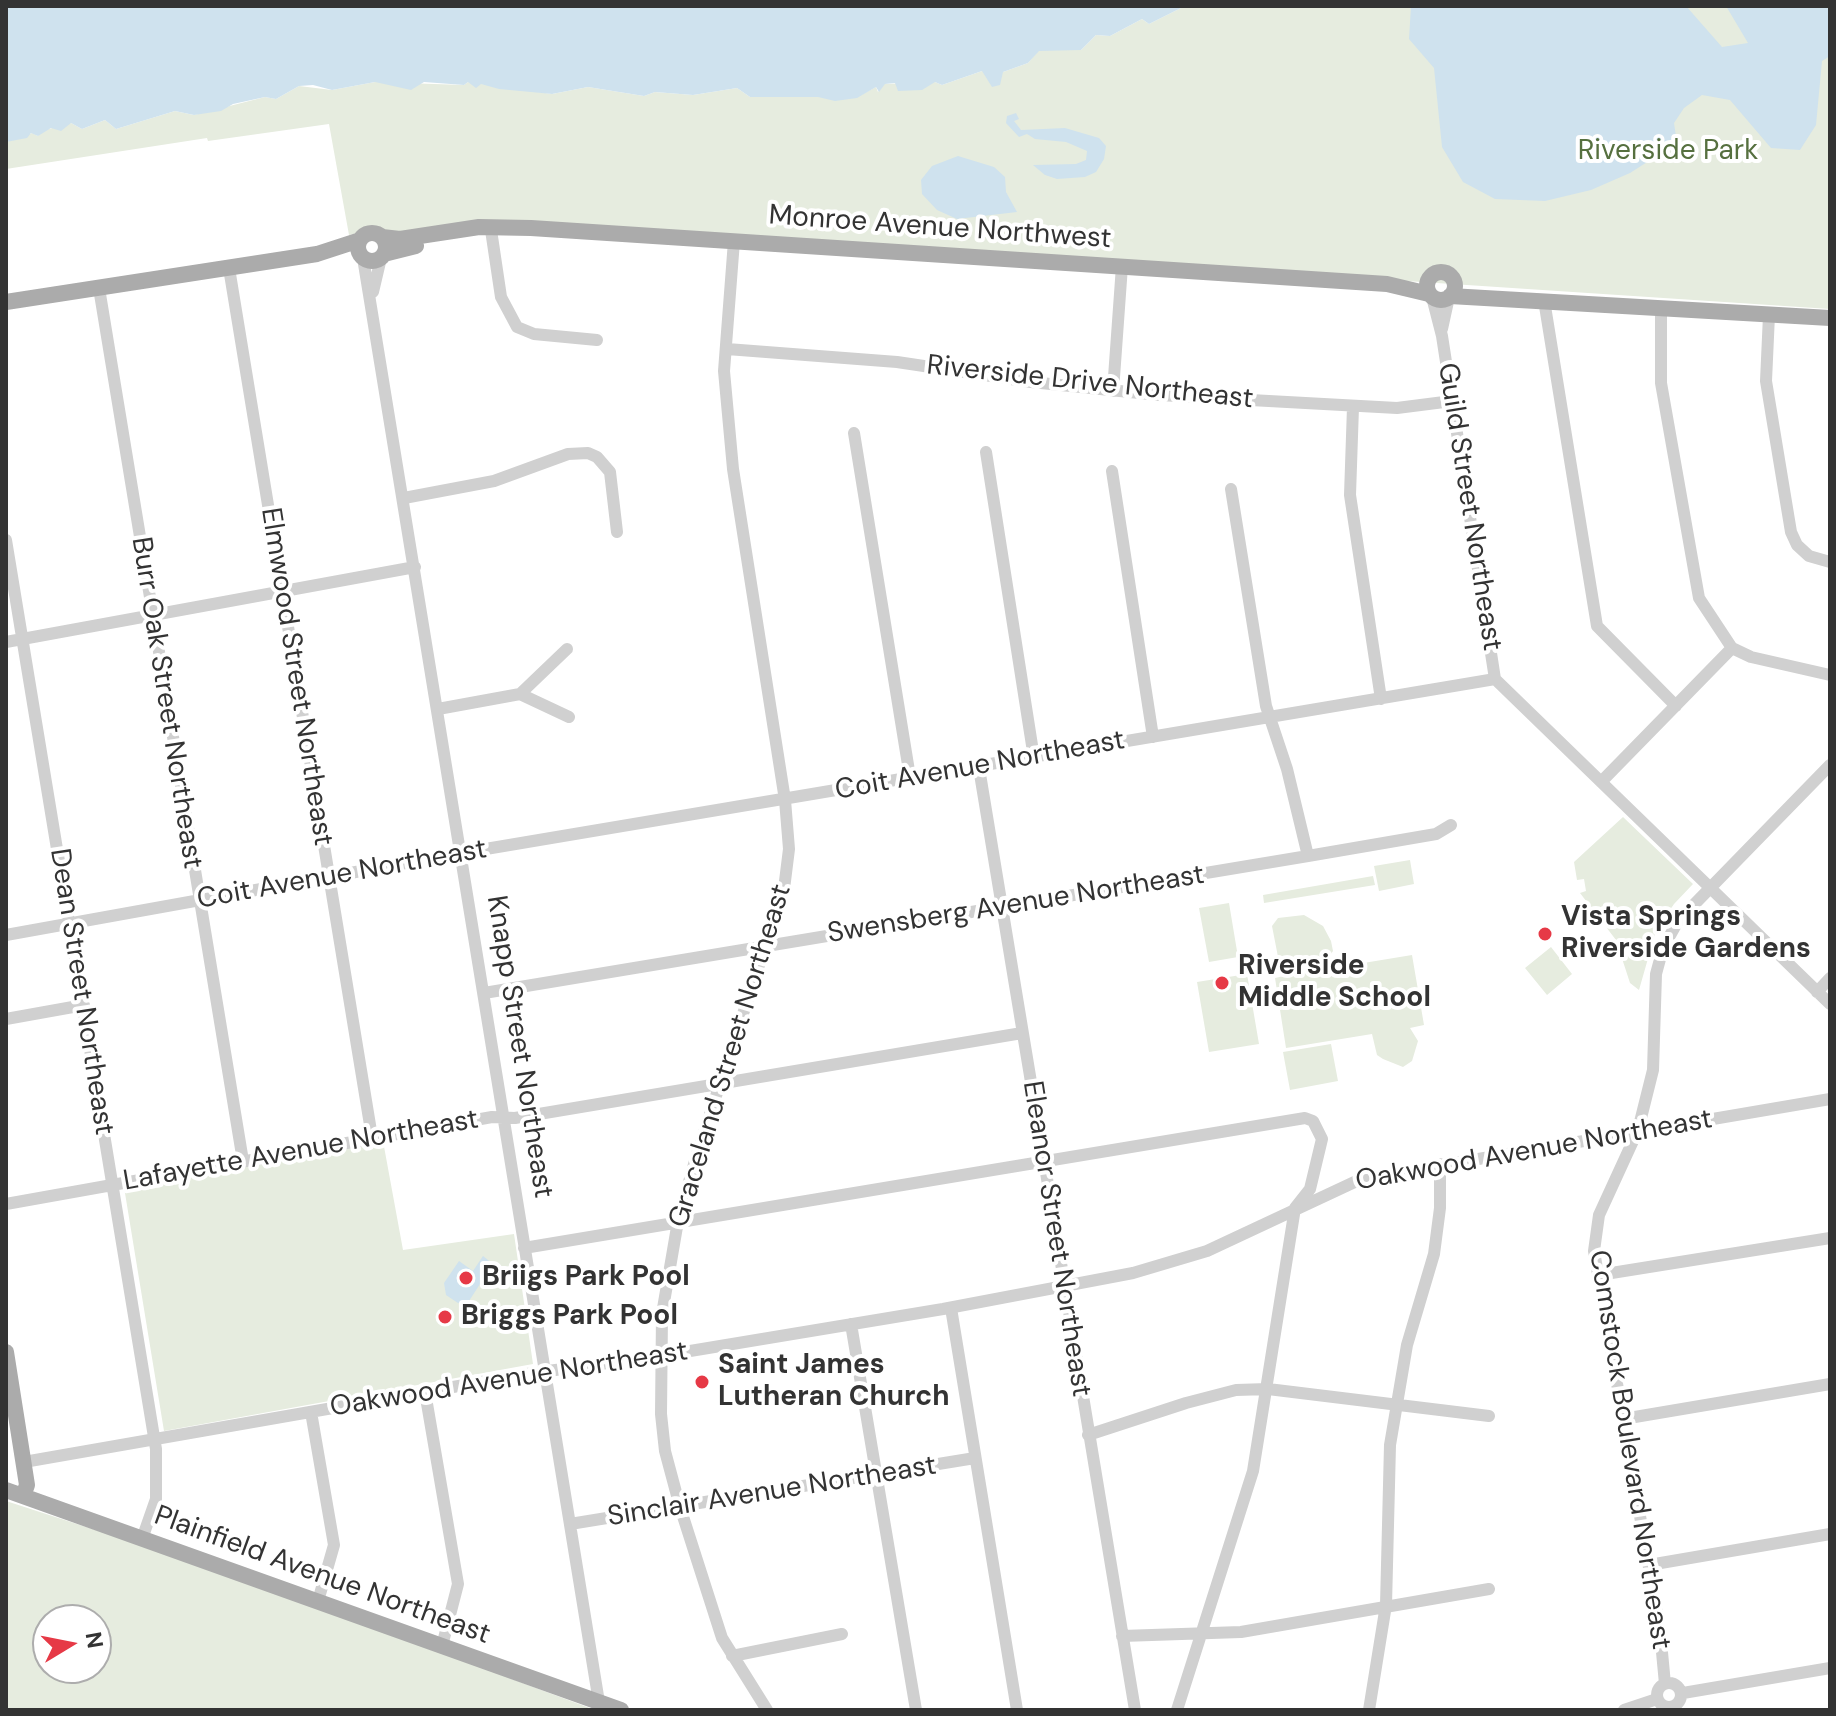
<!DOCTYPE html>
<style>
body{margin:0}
#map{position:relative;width:1836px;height:1716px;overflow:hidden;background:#fff;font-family:"DM Sans",sans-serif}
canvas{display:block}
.frame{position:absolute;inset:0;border:8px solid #333;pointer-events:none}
.north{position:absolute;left:32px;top:1604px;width:80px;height:80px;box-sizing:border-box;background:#fff;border:2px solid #adadad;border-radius:50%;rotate:80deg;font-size:22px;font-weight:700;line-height:32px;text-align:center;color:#333}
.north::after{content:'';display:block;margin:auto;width:28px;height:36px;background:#e63946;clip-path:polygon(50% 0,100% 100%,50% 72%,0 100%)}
</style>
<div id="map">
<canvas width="1836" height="1716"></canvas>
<div class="frame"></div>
<div class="north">N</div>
</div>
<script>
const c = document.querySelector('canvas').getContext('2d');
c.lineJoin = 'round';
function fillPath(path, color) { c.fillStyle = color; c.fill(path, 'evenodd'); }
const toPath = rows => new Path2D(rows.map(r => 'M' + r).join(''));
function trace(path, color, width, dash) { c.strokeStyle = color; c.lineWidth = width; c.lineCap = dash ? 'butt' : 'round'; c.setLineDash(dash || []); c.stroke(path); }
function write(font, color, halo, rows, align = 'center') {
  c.font = font + ' "DM Sans",sans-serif'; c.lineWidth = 8; c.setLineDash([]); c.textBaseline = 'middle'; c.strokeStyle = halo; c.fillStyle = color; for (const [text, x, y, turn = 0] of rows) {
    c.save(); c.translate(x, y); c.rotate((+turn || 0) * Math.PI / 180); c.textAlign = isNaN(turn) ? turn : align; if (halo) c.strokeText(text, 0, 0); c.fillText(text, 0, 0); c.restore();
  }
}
fillPath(toPath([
 [1185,6,1830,6,1830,309,529,223,397,235,372,230,349,235,329,124,208,141,207,138,6,169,6,142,32,133,38,136,41,131,71,123,82,129,105,120,116,129,175,111,194,115,265,97,276,99,299,86,332,90,375,82,464,85,468,82,552,94,588,87,644,96,655,92,693,95,737,88,750,97,857,97,876,87,878,92,884,84,935,82,942,85,982,71,1003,72,1028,63,1039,50,1081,50,1096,35,1110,36,1142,19,1149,24],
 [1623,817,1693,884,1674,904,1655,934,1639,990,1630,983,1616,940,1580,893,1586,891,1584,879,1577,880,1574,862],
 [1410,860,1414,884,1379,891,1374,866],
 [1373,876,1375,885,1264,903,1263,895],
 [1229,903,1238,957,1209,962,1199,908],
 [1304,915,1323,926,1331,941,1333,951,1321,970,1412,955,1424,1025,1410,1028,1418,1041,1412,1061,1403,1067,1383,1059,1377,1055,1372,1034,1286,1048,1275,978,1297,973,1279,962,1272,926,1278,918],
 [1551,947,1572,974,1547,995,1525,968],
 [1247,974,1259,1044,1209,1052,1197,982],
 [1331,1044,1338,1081,1290,1090,1283,1052],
 [383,1141,403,1250,514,1234,533,1364,164,1431,124,1187],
 [6,1501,222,1571,595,1710,6,1710],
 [48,1620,96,1620,96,1668,48,1668]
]), '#e6ecdf');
fillPath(toPath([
 [6,6,1185,6,1149,24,1142,19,1110,36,1096,35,1081,50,1039,51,1028,63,1003,72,1000,85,992,87,982,71,942,85,935,82,922,90,898,91,895,83,885,84,879,92,876,87,857,98,835,101,818,97,750,97,737,88,693,95,655,92,644,96,588,87,552,94,499,89,481,84,476,88,468,82,464,85,424,82,411,90,375,82,332,90,313,85,299,86,276,99,265,97,233,104,221,111,194,115,175,111,116,129,105,120,82,129,71,123,61,131,51,128,38,136,31,133,27,138,6,142],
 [1411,6,1686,6,1722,47,1748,43,1726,6,1830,6,1830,56,1822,61,1816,125,1800,150,1771,148,1730,100,1702,95,1684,108,1674,123,1677,143,1630,173,1591,190,1545,201,1495,199,1463,182,1442,147,1434,68,1409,39],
 [1016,113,1019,119,1014,121,1021,130,1065,128,1099,138,1106,146,1104,159,1096,172,1085,177,1057,179,1045,175,1033,165,1076,164,1086,160,1087,151,1066,142,1035,139,1027,134,1019,137,1006,123,1007,116],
 [958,156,994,167,1005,177,1006,192,1017,212,957,219,937,210,922,194,921,180,932,166],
 [483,1256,493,1264,469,1301,458,1303,446,1295,444,1283,459,1261,473,1271]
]), '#cfe2ee');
trace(toPath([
 [491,230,501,297,517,327,534,334,597,340],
 [734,241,724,371,733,469,785,800,789,849,784,889,696,1157,678,1221,662,1314,661,1414,665,1451,680,1507,722,1638,767,1710],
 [363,258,599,1702],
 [229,268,372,1137],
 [99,288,243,1161],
 [373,292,381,258],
 [1432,297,1442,336,1495,679],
 [1544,300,1597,626,1676,706],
 [1661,307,1661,383,1699,598,1732,648,1751,657,1830,675],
 [1769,315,1766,381,1791,532,1797,545,1809,556,1830,562],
 [1442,329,1449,297],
 [727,349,897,362,1031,382,1159,395,1397,408,1452,401],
 [1113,391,1122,266],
 [1353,407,1350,495,1381,699],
 [854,433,910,777],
 [986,452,1034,758],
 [1112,471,1153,737],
 [1231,489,1266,706,1287,769,1308,856],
 [404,498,494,481,568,454,588,453,597,457,610,472,617,532],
 [6,540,156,1449,156,1499,142,1539],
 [6,642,415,567],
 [520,694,567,649],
 [520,694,569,717],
 [438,709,520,694],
 [979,768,1135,1710],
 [1601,782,1732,648],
 [6,935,450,855,1495,679,1830,1004],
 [1817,992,1830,978],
 [484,993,1308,856,1436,834,1451,825],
 [6,1019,84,1005],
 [6,1204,492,1117,515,1118,1022,1033],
 [524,1248,1305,1118,1313,1121,1322,1139,1310,1189,1295,1208,1253,1471,1177,1710],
 [1599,1275,1830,1238],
 [951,1308,1017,1710],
 [851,1324,916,1710],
 [425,1392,458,1584,442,1646],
 [311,1412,334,1545,318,1601],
 [1623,1419,1830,1384],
 [1088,1435,1186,1403,1236,1390,1268,1389,1489,1416],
 [24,1462,533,1373,660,1356,943,1309,1133,1273,1207,1251,1361,1179,1830,1099],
 [570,1524,975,1458],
 [1649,1565,1830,1534],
 [1122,1636,1241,1632,1489,1589],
 [732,1656,842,1634],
 '1657 1695a12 12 0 1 1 24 0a12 12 0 1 1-24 0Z',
 [1665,1684,1660,1631,1594,1251,1599,1215,1638,1130,1653,1070,1656,974,1663,948,1678,921,1830,765],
 [1683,1693,1830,1668],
 [1369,1710,1386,1605,1390,1445,1407,1345,1434,1254,1440,1208,1440,1164],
 [1624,1710,1657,1699]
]), '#d0d0d0', 12);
trace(toPath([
 '358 247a14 14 0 1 1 28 0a14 14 0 1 1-28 0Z',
 [382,237,400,239,479,227,531,228,1387,284,1429,294],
 [384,254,416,246],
 '1427 286a14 14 0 1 1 28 0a14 14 0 1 1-28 0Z',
 [1450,296,1830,318],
 [6,302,317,254,360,240],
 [6,1352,27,1485,23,1496],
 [6,1490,621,1710]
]), '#ababab', 16);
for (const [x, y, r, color] of [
 [1545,934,8,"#e63946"],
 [1222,983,8,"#e63946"],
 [466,1278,8,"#e63946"],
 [445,1317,8,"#e63946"],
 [702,1382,8,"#e63946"]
]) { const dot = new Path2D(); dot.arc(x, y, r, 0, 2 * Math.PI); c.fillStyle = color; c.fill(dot); trace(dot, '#fff', 3); }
write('28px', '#56703f', '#fff', [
 ["Riverside Park",1668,152]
]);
write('28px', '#333', '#fff', [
 ["Monroe Avenue Northwest",940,228,4],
 ["Riverside Drive Northeast",1090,383,6],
 ["Guild Street Northeast",1469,507,81],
 ["Elmwood Street Northeast",296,677,81],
 ["Burr Oak Street Northeast",166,703,81],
 ["Coit Avenue Northeast",980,766,-10],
 ["Coit Avenue Northeast",342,875,-10],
 ["Swensberg Avenue Northeast",1016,905,-9],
 ["Dean Street Northeast",81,992,81],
 ["Knapp Street Northeast",519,1047,81],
 ["Graceland Street Northeast",731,1056,-73],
 ["Lafayette Avenue Northeast",301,1151,-10],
 ["Oakwood Avenue Northeast",1534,1151,-10],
 ["Eleanor Street Northeast",1056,1239,81],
 ["Oakwood Avenue Northeast",509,1380,-9],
 ["Comstock Boulevard Northeast",1629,1450,81],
 ["Sinclair Avenue Northeast",772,1492,-9],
 ["Plainfield Avenue Northeast",322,1576,20]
]);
write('bold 28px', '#333', '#fff', [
 ["Vista Springs",1561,918],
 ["Riverside Gardens",1561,950],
 ["Riverside",1238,967],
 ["Middle School",1238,999],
 ["Briigs Park Pool",482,1278],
 ["Briggs Park Pool",461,1317],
 ["Saint James",718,1366],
 ["Lutheran Church",718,1398]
], 'left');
</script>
